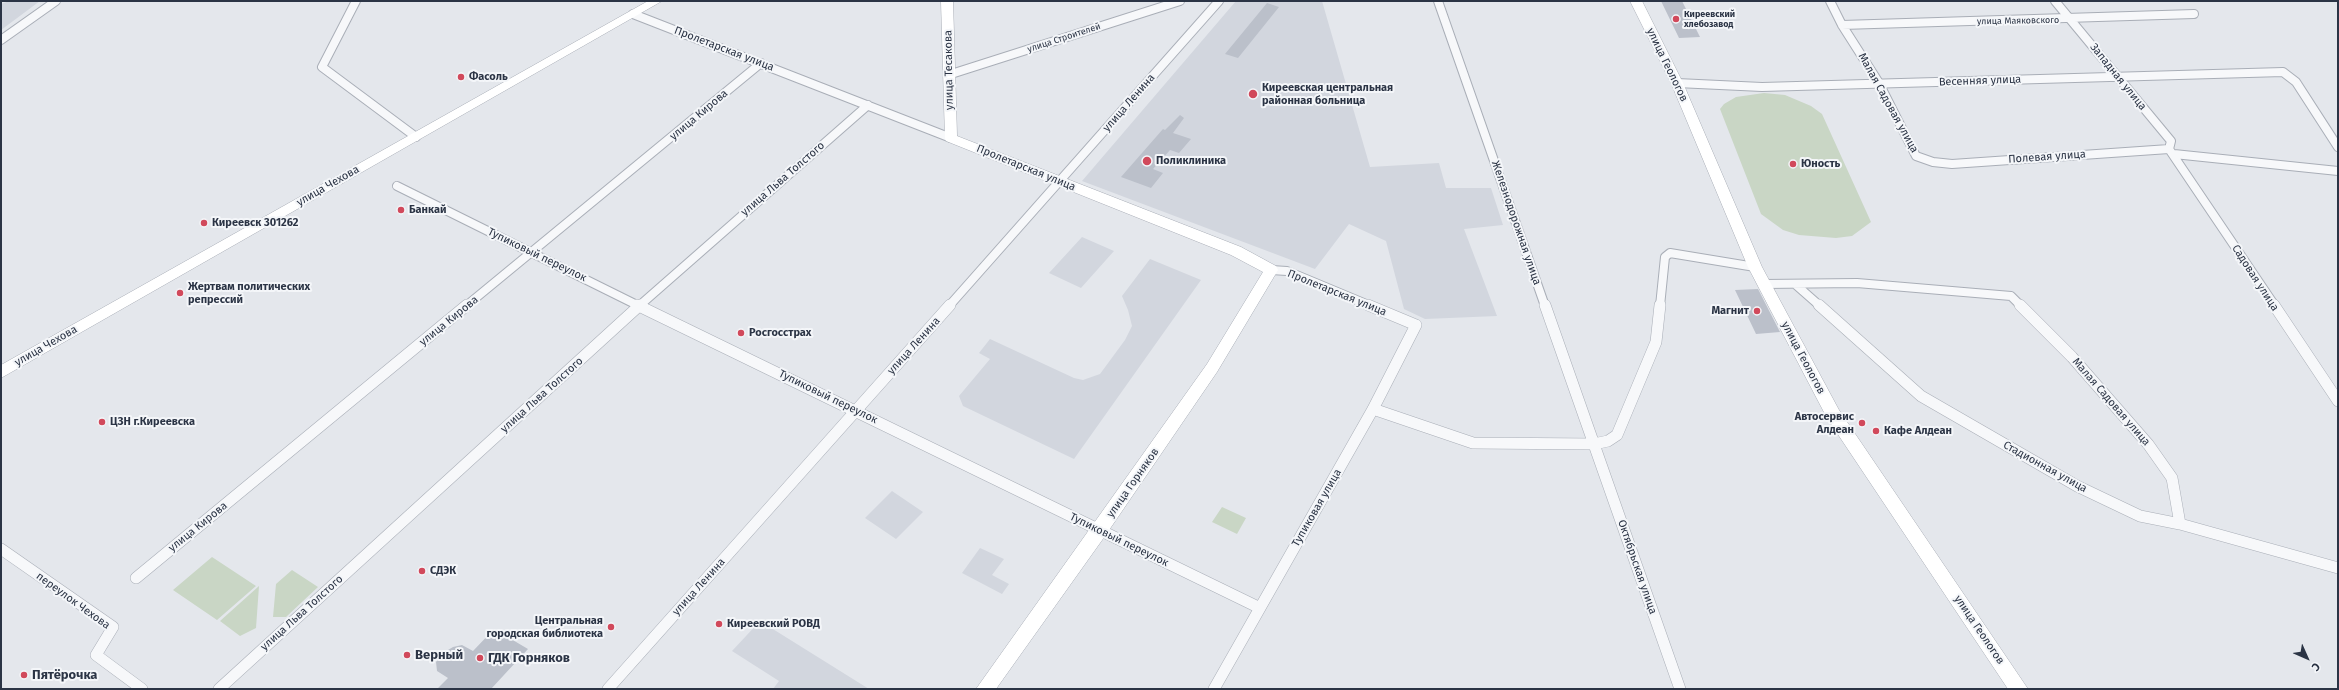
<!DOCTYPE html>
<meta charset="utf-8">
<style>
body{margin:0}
#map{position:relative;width:2339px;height:690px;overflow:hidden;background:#e4e7ec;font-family:"Fira Sans",sans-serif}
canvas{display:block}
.frame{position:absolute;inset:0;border:2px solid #2b3445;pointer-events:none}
.north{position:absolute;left:2287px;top:638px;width:40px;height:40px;-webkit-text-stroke:3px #f4f6f9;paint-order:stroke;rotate:135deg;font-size:11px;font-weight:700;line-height:16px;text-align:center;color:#2b3445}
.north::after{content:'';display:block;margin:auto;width:14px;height:18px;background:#2b3445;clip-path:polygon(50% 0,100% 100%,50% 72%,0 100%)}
</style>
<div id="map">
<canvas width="2339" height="690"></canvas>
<div class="frame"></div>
<div class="north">С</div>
</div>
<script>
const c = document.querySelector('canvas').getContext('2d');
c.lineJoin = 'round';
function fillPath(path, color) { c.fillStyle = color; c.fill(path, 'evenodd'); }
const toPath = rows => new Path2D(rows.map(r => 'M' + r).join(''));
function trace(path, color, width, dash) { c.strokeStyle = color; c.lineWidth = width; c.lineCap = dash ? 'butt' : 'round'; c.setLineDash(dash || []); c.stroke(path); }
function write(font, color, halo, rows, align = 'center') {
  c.font = font + ' "Fira Sans",sans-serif'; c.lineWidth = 4; c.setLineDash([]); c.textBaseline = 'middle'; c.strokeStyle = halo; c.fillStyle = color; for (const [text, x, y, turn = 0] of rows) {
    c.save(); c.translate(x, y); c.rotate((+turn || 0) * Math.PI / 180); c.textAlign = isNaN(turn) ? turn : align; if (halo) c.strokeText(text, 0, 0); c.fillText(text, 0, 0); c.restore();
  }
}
fillPath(toPath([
 [9,1,40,1,1,30,1,4],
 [1236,1,1322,1,1370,167,1439,163,1446,188,1491,188,1503,225,1464,229,1497,316,1425,319,1404,309,1386,241,1349,224,1315,269,1082,181],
 [1082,237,1114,251,1081,288,1049,273],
 [1150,259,1201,280,1074,459,963,406,959,396,990,359,979,353,990,339,1074,378,1083,380,1100,374,1125,340,1132,326,1128,310,1122,296],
 [892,491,923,512,896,539,865,518],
 [980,548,1004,559,992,575,1009,584,1002,594,962,573],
 [760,621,869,689,773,689,779,681,732,651]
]), '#d2d6de');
fillPath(toPath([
 [1764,93,1785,95,1811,106,1822,114,1871,222,1852,236,1836,238,1799,235,1783,230,1761,214,1720,109,1724,104,1736,97],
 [1222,507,1246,518,1237,534,1212,522],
 [212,557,256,586,217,620,173,590],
 [292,570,318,587,286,617,273,617,276,584],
 [259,586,256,628,240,636,220,621]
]), '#c9d6c5');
fillPath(toPath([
 [1661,1,1682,1,1700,37,1679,38],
 [1267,3,1279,7,1238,58,1225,54],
 [1180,115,1184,118,1173,133,1191,139,1179,153,1170,150,1153,169,1163,173,1151,188,1121,177,1163,129,1165,130],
 [1758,289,1780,332,1756,334,1735,290],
 [494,629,528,649,491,689,437,689,448,678,437,671,436,662,443,653,453,647,462,645,473,651]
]), '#bbc0ca');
const minorFar1 = toPath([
 [356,1,322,67,416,137],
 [1438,1,1545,306],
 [1830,1,1842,25,1879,83,1916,156,1933,162,1952,164,2169,149],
 [2055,1,2171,141,2169,149,2275,306],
 [633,14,951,138],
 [1842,25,2194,14],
 [1,40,56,1],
 [948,75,1180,1],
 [1677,83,1762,87,2283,72,2296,82,2338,147],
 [2174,154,2338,171],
 [397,186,639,306],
 [1271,270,1287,271,1371,306],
 [1764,284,1857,283,2011,296,2021,306],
 [1795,284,1820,306],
 [466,306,761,63],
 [639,306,868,105],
 [949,306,1219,1],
 [1660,306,1665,257,1670,253,1755,267]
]);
const minor = toPath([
 [637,305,1260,608],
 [1545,305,1680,689],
 [1819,305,1921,396,2077,486,2140,516,2180,524,2338,568],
 [2020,305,2072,357,2148,444,2172,478,2180,524],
 [2274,305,2338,401],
 [1373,409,1473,443,1594,444,1608,441,1617,435,1656,342,1660,305],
 [1,549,113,627,96,655,142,689],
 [136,578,467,305],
 [219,689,640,305],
 [608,689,950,305],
 [1214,689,1373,409,1416,325,1368,305]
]);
const secondary = toPath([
 [648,1,662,1,1,378,1,365,648,1],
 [941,1,953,1,957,136,1241,247,1276,266,1278,270,1217,372,1105,536,996,689,976,689,1207,364,1263,272,1231,255,946,141,945,138,941,1],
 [1630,1,1642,1,1683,83,1762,267,1839,410,2028,689,2008,689,1827,418,1748,267,1671,83,1630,1]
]);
trace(minorFar1, '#a9aeb7', 10);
trace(minor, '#a9aeb7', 12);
trace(secondary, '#a9aeb7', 1);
trace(minorFar1, '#f7f8fa', 8);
trace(minor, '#f7f8fa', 11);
fillPath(secondary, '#fff');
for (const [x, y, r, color] of [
 [1676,19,4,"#d1495b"],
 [461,77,4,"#d1495b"],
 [1253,94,5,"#d1495b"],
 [1147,161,5,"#d1495b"],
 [1793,164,4,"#d1495b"],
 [401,210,4,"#d1495b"],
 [204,223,4,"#d1495b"],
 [180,293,4,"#d1495b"],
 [1757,311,4,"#d1495b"],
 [741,333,4,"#d1495b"],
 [102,422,4,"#d1495b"],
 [1862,423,4,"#d1495b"],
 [1876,431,4,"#d1495b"],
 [422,571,4,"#d1495b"],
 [719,624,4,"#d1495b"],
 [611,627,4,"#d1495b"],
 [407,655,4,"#d1495b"],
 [480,658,4,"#d1495b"],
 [24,675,4,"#d1495b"]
]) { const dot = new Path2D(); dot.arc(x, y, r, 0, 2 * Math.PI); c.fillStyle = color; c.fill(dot); trace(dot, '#f4f6f9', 1.5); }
write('bold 9px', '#2b3445', '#f4f6f9', [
 ["Киреевский",1684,14],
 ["хлебозавод",1684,24]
], 'left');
write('9px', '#2b3445', '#f4f6f9', [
 ["улица Маяковского",2018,21,-1],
 ["улица Строителей",1064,38,-18]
]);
write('11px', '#2b3445', '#f4f6f9', [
 ["Пролетарская улица",724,49,21],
 ["улица Геологов",1667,65,64],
 ["улица Тесакова",949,70,-91],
 ["Западная улица",2118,77,51],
 ["Весенняя улица",1980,81,-2],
 ["улица Ленина",1129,103,-49],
 ["Малая Садовая улица",1888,103,61],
 ["улица Кирова",699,115,-40],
 ["Полевая улица",2047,157,-4],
 ["Пролетарская улица",1026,168,22],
 ["улица Льва Толстого",783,179,-41],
 ["улица Чехова",328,186,-30],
 ["Железнодорожная улица",1516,223,71],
 ["Тупиковый переулок",537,255,26],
 ["Садовая улица",2255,278,57],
 ["Пролетарская улица",1337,293,22],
 ["улица Кирова",449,321,-39],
 ["улица Чехова",46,346,-30],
 ["улица Ленина",914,346,-48],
 ["улица Геологов",1803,358,62],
 ["улица Льва Толстого",542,395,-42],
 ["Тупиковый переулок",828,397,26],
 ["Малая Садовая улица",2111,402,49],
 ["Стадионная улица",2045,467,29],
 ["улица Горняков",1133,483,-55],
 ["Тупиковая улица",1317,508,-60],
 ["улица Кирова",198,527,-39],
 ["Тупиковый переулок",1119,540,26],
 ["Октябрьская улица",1637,567,71],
 ["улица Ленина",699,587,-48],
 ["переулок Чехова",73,601,36],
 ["улица Льва Толстого",302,613,-42],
 ["улица Геологов",1979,630,56]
]);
write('bold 11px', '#2b3445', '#f4f6f9', [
 ["Фасоль",469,77],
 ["Киреевская центральная",1262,88],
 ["районная больница",1262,101],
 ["Поликлиника",1156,161],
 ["Юность",1801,164],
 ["Банкай",409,210],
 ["Киреевск 301262",212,223],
 ["Жертвам политических",188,287],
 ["репрессий",188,300],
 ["Магнит",1749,311,"right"],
 ["Росгосстрах",749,333],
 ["Автосервис",1854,417,"right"],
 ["Алдеан",1854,430,"right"],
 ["ЦЗН г.Киреевска",110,422],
 ["Кафе Алдеан",1884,431],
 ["СДЭК",430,571],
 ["Центральная",603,621,"right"],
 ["городская библиотека",603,634,"right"],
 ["Киреевский РОВД",727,624]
], 'left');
write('bold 13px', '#2b3445', '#f4f6f9', [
 ["Верный",415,655],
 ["ГДК Горняков",488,658],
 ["Пятёрочка",32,675]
], 'left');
</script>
